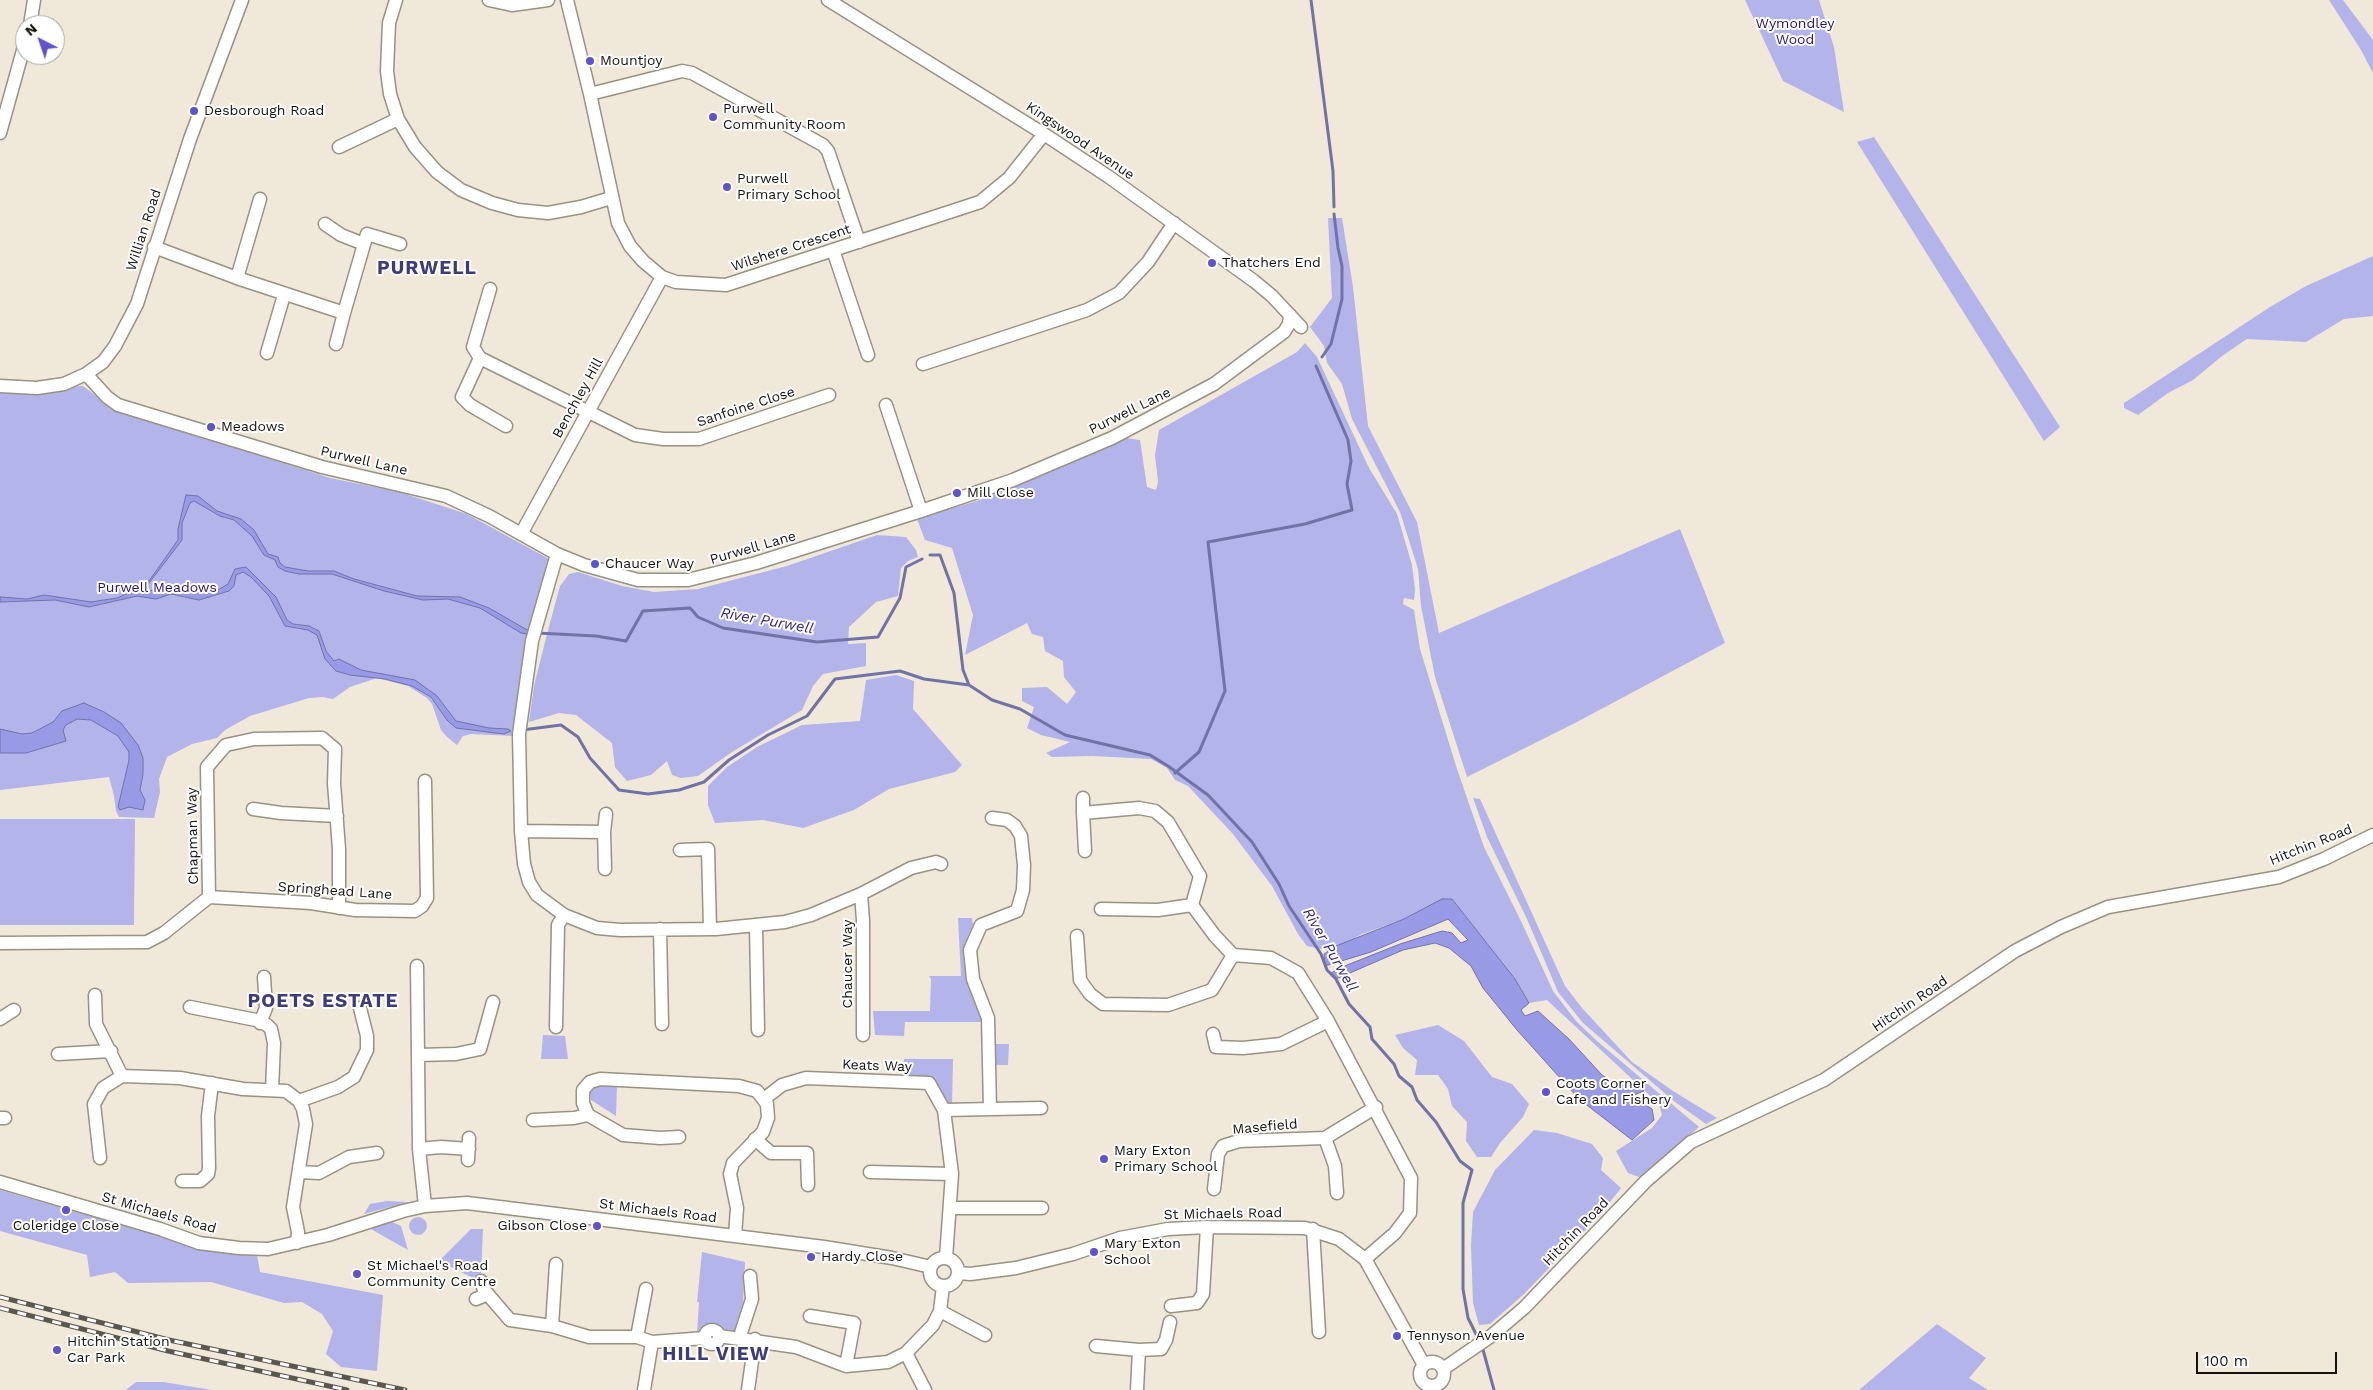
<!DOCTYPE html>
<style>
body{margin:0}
#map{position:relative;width:2373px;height:1390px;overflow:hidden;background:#f0e9d9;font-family:"Work Sans",sans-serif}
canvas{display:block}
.north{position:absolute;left:15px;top:15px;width:50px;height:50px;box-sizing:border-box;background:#fff;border:1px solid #a1a19e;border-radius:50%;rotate:319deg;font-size:14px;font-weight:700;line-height:20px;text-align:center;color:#15130d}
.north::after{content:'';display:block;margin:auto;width:18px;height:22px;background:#5f52cb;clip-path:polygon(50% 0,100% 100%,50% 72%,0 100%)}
.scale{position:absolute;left:2196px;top:1352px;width:141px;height:22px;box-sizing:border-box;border:2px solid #15130d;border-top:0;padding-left:6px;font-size:15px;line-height:18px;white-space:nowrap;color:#15130d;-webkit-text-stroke:4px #fff;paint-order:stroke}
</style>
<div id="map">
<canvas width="2373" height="1390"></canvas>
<div class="north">N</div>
<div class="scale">100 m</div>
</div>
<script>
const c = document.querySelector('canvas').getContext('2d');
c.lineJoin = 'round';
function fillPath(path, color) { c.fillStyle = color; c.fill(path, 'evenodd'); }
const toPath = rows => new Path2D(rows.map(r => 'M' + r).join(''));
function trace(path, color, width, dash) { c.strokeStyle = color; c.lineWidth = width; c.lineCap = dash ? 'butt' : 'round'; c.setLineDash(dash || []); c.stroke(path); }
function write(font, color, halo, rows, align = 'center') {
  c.font = font + ' "Work Sans",sans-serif'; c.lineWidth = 4; c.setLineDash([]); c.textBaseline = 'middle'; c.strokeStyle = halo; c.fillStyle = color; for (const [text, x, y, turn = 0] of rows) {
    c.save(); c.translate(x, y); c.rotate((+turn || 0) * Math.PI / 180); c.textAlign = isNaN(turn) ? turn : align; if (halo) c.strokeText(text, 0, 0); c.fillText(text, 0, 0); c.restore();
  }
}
fillPath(toPath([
 [1745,0,1819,0,1834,47,1844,112,1783,81],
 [2329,0,2343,0,2373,40,2373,73,2361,50],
 [1874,137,2060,427,2044,441,1857,142],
 [1328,218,1342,218,1353,287,1368,426,1417,522,1439,633,1680,529,1725,643,1575,723,1467,777,1435,677,1421,606,1418,569,1400,512,1352,419,1342,384,1327,363,1324,346,1310,327,1332,298],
 [2373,256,2373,316,2344,319,2306,342,2247,339,2222,356,2193,380,2168,393,2138,415,2124,408,2124,403,2270,307,2306,286],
 [1305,343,1317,357,1369,468,1397,514,1412,565,1415,589,1414,600,1404,598,1403,604,1414,610,1420,649,1457,769,1484,847,1521,921,1553,991,1576,1021,1597,1041,1699,1127,1639,1177,1628,1173,1616,1151,1652,1128,1662,1115,1659,1104,1547,1000,1529,1003,1515,979,1452,899,1442,900,1404,919,1362,934,1330,951,1307,946,1298,934,1272,886,1233,834,1188,786,1175,780,1167,768,1151,759,1092,756,1052,757,1046,753,1070,742,1041,735,1027,728,1034,707,1022,701,1022,688,1047,687,1067,704,1076,692,1064,677,1063,661,1045,651,1043,637,1032,634,1027,623,965,655,973,615,952,548,925,540,917,519,977,501,1042,475,1125,438,1140,440,1147,487,1156,490,1158,482,1155,455,1159,430,1297,352],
 [83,386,112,408,330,478,399,492,467,514,549,559,549,568,528,639,518,689,514,736,471,734,463,736,457,745,447,737,441,730,432,704,427,698,408,686,377,678,350,687,333,699,323,697,309,698,250,716,225,730,217,738,192,744,167,757,159,779,160,792,154,818,119,817,116,811,114,796,109,777,0,790,0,391],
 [877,535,906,537,916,550,918,557,908,561,901,568,898,596,876,602,849,627,848,644,866,643,866,666,823,674,813,686,802,710,732,752,698,776,681,778,672,775,667,761,651,775,627,781,615,767,612,743,576,715,559,713,529,722,534,686,547,634,560,586,569,574,578,572,622,586,654,592,698,589,787,566],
 [896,675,914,681,913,709,962,765,955,772,889,789,854,810,803,828,763,820,715,823,708,805,708,786,727,767,757,747,802,725,860,721,866,680],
 [1473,798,1480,799,1565,986,1582,1008,1632,1062,1673,1091,1717,1118,1706,1124,1675,1102,1583,1023,1558,992,1527,919,1487,837],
 [0,819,135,819,134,925,0,925],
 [958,918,972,918,973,925,967,938,969,980,985,1022,905,1022,904,1036,875,1035,873,1011,930,1011,931,979,929,976,961,976],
 [1438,1025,1464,1041,1492,1077,1512,1084,1529,1104,1523,1117,1500,1143,1491,1157,1477,1157,1466,1141,1467,1122,1452,1106,1448,1089,1438,1075,1415,1075,1417,1060,1403,1048,1395,1035],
 [543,1035,565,1036,568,1059,541,1059],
 [995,1044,1009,1044,1008,1065,994,1065],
 [904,1059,953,1059,952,1107,947,1107,932,1080,903,1078],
 [598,1085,617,1086,616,1116,591,1100,590,1092],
 [1534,1130,1557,1133,1592,1144,1603,1158,1601,1170,1621,1188,1598,1217,1524,1294,1490,1324,1479,1325,1473,1303,1471,1245,1473,1212,1495,1170],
 [0,1190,94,1217,257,1255,260,1272,383,1295,377,1371,341,1367,326,1354,333,1331,322,1314,302,1302,284,1303,211,1282,128,1283,115,1272,90,1277,87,1255,0,1231],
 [387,1201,408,1202,364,1214,370,1204],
 '409 1226a9 9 0 1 1 18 0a9 9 0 1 1-18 0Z',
 [390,1221,401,1226,408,1250,369,1228],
 [471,1229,483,1229,481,1274,473,1278,439,1261],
 [702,1252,745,1262,743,1303,734,1332,712,1326,697,1334,699,1302,697,1302],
 [1937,1324,1986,1358,1969,1378,1988,1390,1859,1390],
 [136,1382,163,1382,212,1390,126,1390]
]), '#b2b4ea');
const water = toPath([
 [186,495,198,496,217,511,241,519,254,530,268,554,278,557,280,563,285,567,308,571,334,571,354,579,417,596,460,597,489,608,529,631,526,634,521,633,480,608,448,599,423,600,384,591,332,574,299,574,285,571,278,567,275,560,264,555,252,536,234,520,220,516,194,501,190,503,182,523,182,540,146,587,146,591,164,589,218,590,228,584,235,569,246,567,276,597,287,620,293,624,309,626,319,631,326,651,334,661,339,659,361,670,415,680,437,696,456,721,489,728,508,729,511,731,504,734,456,728,447,720,431,697,412,686,385,679,350,675,336,671,325,659,317,635,308,630,285,626,269,596,251,577,243,572,236,575,234,586,229,591,199,600,171,594,156,599,137,596,89,607,55,600,0,602,0,597,27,599,44,595,91,602,117,598,131,592,138,585,149,581,178,540,178,529,186,495],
 [84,703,104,712,121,723,138,745,143,758,143,774,140,790,145,800,143,810,129,807,120,810,118,807,129,760,129,752,118,736,91,720,77,719,66,725,63,730,66,741,26,753,0,753,0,729,22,734,32,733,53,722,62,711,84,703],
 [1442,899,1452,899,1515,979,1529,1003,1521,1010,1525,1016,1538,1011,1569,1039,1602,1075,1619,1086,1634,1083,1644,1091,1631,1096,1652,1109,1654,1120,1632,1140,1579,1099,1517,1030,1483,988,1471,966,1449,948,1435,943,1403,950,1336,979,1330,974,1337,969,1400,944,1442,931,1452,933,1461,943,1468,940,1448,919,1371,952,1325,966,1324,954,1336,946,1404,919,1442,899]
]);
fillPath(water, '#999ae6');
trace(water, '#7172a5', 1);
trace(toPath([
 [1311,0,1333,171,1334,207],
 [1322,357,1331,344,1342,299,1342,266,1338,248,1334,214],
 [930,555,940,555,954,593,963,670,969,685],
 [537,633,596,636,626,641,643,611,690,608,698,617,723,628,817,642,878,637,900,598,906,567,922,559],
 [522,730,561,725,578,737,590,758,619,790,648,794,679,790,704,782,729,760,768,735,807,716,835,679,900,671,924,679,969,685,992,700,1020,709,1065,735,1150,755,1168,766,1208,795,1252,842,1279,884,1289,906,1321,954,1327,970,1336,979,1349,1004,1370,1027,1372,1039,1394,1064,1399,1076,1412,1087,1417,1100,1436,1122,1460,1161,1472,1170,1463,1203,1463,1289,1468,1318,1479,1340],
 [1175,773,1199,752,1225,691,1208,542,1305,524,1352,510,1347,484,1351,461,1348,440,1316,366],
 [1482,1346,1494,1390]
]), '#7172a5', 3);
const minor = toPath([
 [396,0,389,23,387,71,390,94,398,119,415,147,437,172,461,190,492,203,518,210,548,213,581,207,611,198],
 [489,0,512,5,548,0],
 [567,0,590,94,618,223,630,246,643,261,662,277,676,282,726,285,980,202,1009,178,1044,134],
 [828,0,1044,134,1109,177,1254,281,1272,296,1301,327],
 [30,25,34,0],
 [590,94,682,71,692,73,823,145,828,151,859,242],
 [0,133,25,43],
 [339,147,398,119],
 [325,224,341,235,364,244],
 [154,247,237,278,344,313,367,234,400,244],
 [833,250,868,355],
 [237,278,260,199],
 [490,289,473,347,480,358,635,435,663,439,699,439,829,395],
 [336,344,344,313],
 [267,353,284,295],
 [480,358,462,397,470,405,506,426],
 [923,364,1087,310,1119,293,1148,262,1174,223],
 [86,374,107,397,118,405,322,467,446,496,489,516,557,554,584,565,638,580,688,580,756,563,921,511,1013,480,1112,438,1214,384,1284,332,1289,324,1290,315],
 [0,386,37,388,64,384,86,374,103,362,115,346,137,304,190,139,242,0],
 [886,405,921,511],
 [521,534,662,277],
 [557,554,532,641,519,734,521,831,524,864,529,882,537,895,564,915,597,928,620,930,716,929,785,922,811,915,861,894,911,868,936,862,941,864],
 [253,809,281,813,337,816],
 [1083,813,1083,798],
 [521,831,604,832,605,869],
 [604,832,606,814],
 [680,850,708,849,710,929],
 [1085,851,1083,813,1139,808,1155,811,1168,822,1200,876,1192,905,1215,936,1233,955,1271,958,1298,973,1328,1021,1411,1178,1410,1213,1395,1233,1365,1259],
 [861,894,863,920,863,1035],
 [209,897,207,767,226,745,254,739,322,738,335,749,334,783,339,849,339,908],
 [209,897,311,903,355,910,415,911,422,906,427,898,425,781],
 [1101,909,1158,910,1192,905],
 [756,926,758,1030],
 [660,929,662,1024],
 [1077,936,1080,980,1090,994,1103,1004,1168,1005,1212,990,1233,955],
 [0,943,147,942,164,933,209,897],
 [417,966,419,1149,425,1206],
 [95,995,96,1024,122,1076],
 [190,1007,256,1020,267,1025,271,1029,274,1043,272,1090],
 [0,1019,14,1010],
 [260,1023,266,1008,264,977],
 [556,1027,558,925,564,915],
 [1213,1034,1216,1047,1243,1048,1281,1044,1328,1021],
 [58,1054,111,1051],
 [418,1055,456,1054,480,1049,493,1002],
 [764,1099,782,1085,806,1078,929,1083,944,1110,952,1174,946,1258],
 [299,1101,338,1087,354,1077,367,1050,367,1036,360,1008],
 [990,1109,988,1018,973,979,970,950,981,925,1017,911,1023,890,1024,865,1021,836,1015,826,1007,820,992,818],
 [944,1110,1041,1108],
 [588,1115,583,1103,583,1090,590,1082,600,1079,739,1086,757,1091,767,1104,768,1118,763,1132,733,1163,730,1174,737,1208,735,1236],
 [0,1118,5,1118],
 [533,1120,574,1118,588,1115,623,1135,660,1138,679,1137],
 [1325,1138,1335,1166,1337,1193],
 [755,1139,771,1153,807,1153,808,1185],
 [419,1149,441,1147,469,1149],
 [100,1158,94,1104,103,1088,122,1076,180,1078,243,1089,286,1091,299,1101,303,1109,306,1124,293,1207,298,1232,297,1243],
 [468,1160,469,1138],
 [299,1172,319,1173,349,1157,377,1153],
 [870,1172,952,1174],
 [182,1181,200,1181,208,1174,209,1168,208,1116,212,1083],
 [0,1182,160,1229,199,1243,239,1248,268,1249,328,1235,403,1211,425,1206,467,1203,824,1247,892,1258,931,1267],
 [1214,1189,1218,1154,1223,1146,1239,1141,1325,1138,1376,1107],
 [951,1208,1042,1208],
 [1313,1229,1319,1332],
 '930 1272a14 14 0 1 1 28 0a14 14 0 1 1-28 0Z',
 [959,1273,970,1274,1016,1268,1073,1254,1120,1238,1168,1229,1207,1227,1305,1228,1339,1239,1365,1259,1424,1365],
 [481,1281,484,1290,510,1320,552,1326,589,1337,637,1337,652,1342,705,1338],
 [476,1299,488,1294],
 [1171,1306,1197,1303,1203,1294,1207,1227],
 [940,1311,985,1335],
 [810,1316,854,1323,846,1366],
 [552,1326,556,1264],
 '705 1337a7 7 0 1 1 14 0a7 7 0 1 1-14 0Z',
 [719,1336,796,1347,846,1366,888,1362,906,1353,933,1325,940,1311,943,1286],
 [637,1337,646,1289],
 [739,1339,752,1299,750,1276],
 [1096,1346,1139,1350],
 [906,1353,925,1390],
 '1420 1374a12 12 0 1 1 24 0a12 12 0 1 1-24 0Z',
 [1443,1369,1491,1336,1524,1308,1646,1181,1691,1142,1824,1080,2015,951,2061,927,2108,907,2279,877,2324,859,2373,835],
 [644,1390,652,1342],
 [748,1390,755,1339],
 [1137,1390,1139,1350,1161,1349,1166,1340,1170,1322]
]);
trace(minor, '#989283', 15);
trace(minor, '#fff', 12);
const rail = toPath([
 [0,1297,169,1340,405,1390],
 [0,1308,168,1351,347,1390]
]);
trace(rail, '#5b574e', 5);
trace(rail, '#fff', 3, [9]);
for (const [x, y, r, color] of [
 [590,61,5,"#5f52cb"],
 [194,111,5,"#5f52cb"],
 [713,117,5,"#5f52cb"],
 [727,187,5,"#5f52cb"],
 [1212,263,5,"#5f52cb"],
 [211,427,5,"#5f52cb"],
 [957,493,5,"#5f52cb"],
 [595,564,5,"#5f52cb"],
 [1546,1092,5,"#5f52cb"],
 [1104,1159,5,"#5f52cb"],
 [66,1210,5,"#5f52cb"],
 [597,1226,5,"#5f52cb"],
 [1094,1252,5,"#5f52cb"],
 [811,1257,5,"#5f52cb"],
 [357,1274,5,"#5f52cb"],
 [1397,1336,5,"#5f52cb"],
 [57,1350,5,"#5f52cb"]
]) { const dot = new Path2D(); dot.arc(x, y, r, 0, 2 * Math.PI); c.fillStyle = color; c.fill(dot); trace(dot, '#fff', 2); }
write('14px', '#26146b', '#fff', [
 ["Wymondley",1795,24],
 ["Wood",1795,40],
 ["Purwell Meadows",157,588]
]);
write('14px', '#15130d', '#fff', [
 ["Mountjoy",600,61],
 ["Purwell",723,109],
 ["Community Room",723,125],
 ["Desborough Road",204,111],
 ["Purwell",737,179],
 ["Primary School",737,195],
 ["Thatchers End",1222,263],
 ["Meadows",221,427],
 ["Mill Close",967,493],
 ["Chaucer Way",605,564],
 ["Coots Corner",1556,1084],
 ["Cafe and Fishery",1556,1100],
 ["Mary Exton",1114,1151],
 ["Primary School",1114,1167],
 ["Coleridge Close",66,1226,"center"],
 ["Gibson Close",587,1226,"right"],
 ["Mary Exton",1104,1244],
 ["School",1104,1260],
 ["Hardy Close",821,1257],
 ["St Michael's Road",367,1266],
 ["Community Centre",367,1282],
 ["Tennyson Avenue",1407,1336],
 ["Hitchin Station",67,1342],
 ["Car Park",67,1358]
], 'left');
write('14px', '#15130d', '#fff', [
 ["Kingswood Avenue",1080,141,34],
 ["Willian Road",144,230,-72],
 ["Wilshere Crescent",791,248,-18],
 ["Benchley Hill",578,398,-61],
 ["Sanfoine Close",746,407,-18],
 ["Purwell Lane",1130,411,-26],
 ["Purwell Lane",364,461,13],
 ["Purwell Lane",753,548,-16],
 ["Chapman Way",193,836,-91],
 ["Hitchin Road",2311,845,-22],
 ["Springhead Lane",335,891,4],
 ["Chaucer Way",848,964,-90],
 ["Hitchin Road",1910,1004,-34],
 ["Keats Way",877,1066,2],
 ["Masefield",1265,1127,-5],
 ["St Michaels Road",658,1211,7],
 ["St Michaels Road",159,1213,16],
 ["St Michaels Road",1223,1214,-1],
 ["Hitchin Road",1576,1232,-46]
]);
write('italic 15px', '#33267d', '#fff', [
 ["River Purwell",767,621,10],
 ["River Purwell",1330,950,60]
]);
c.letterSpacing = '1px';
write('bold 19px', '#3e3c78', '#fff', [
 ["PURWELL",427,268],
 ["POETS ESTATE",323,1001],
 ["HILL VIEW",716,1354]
]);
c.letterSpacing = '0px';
</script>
